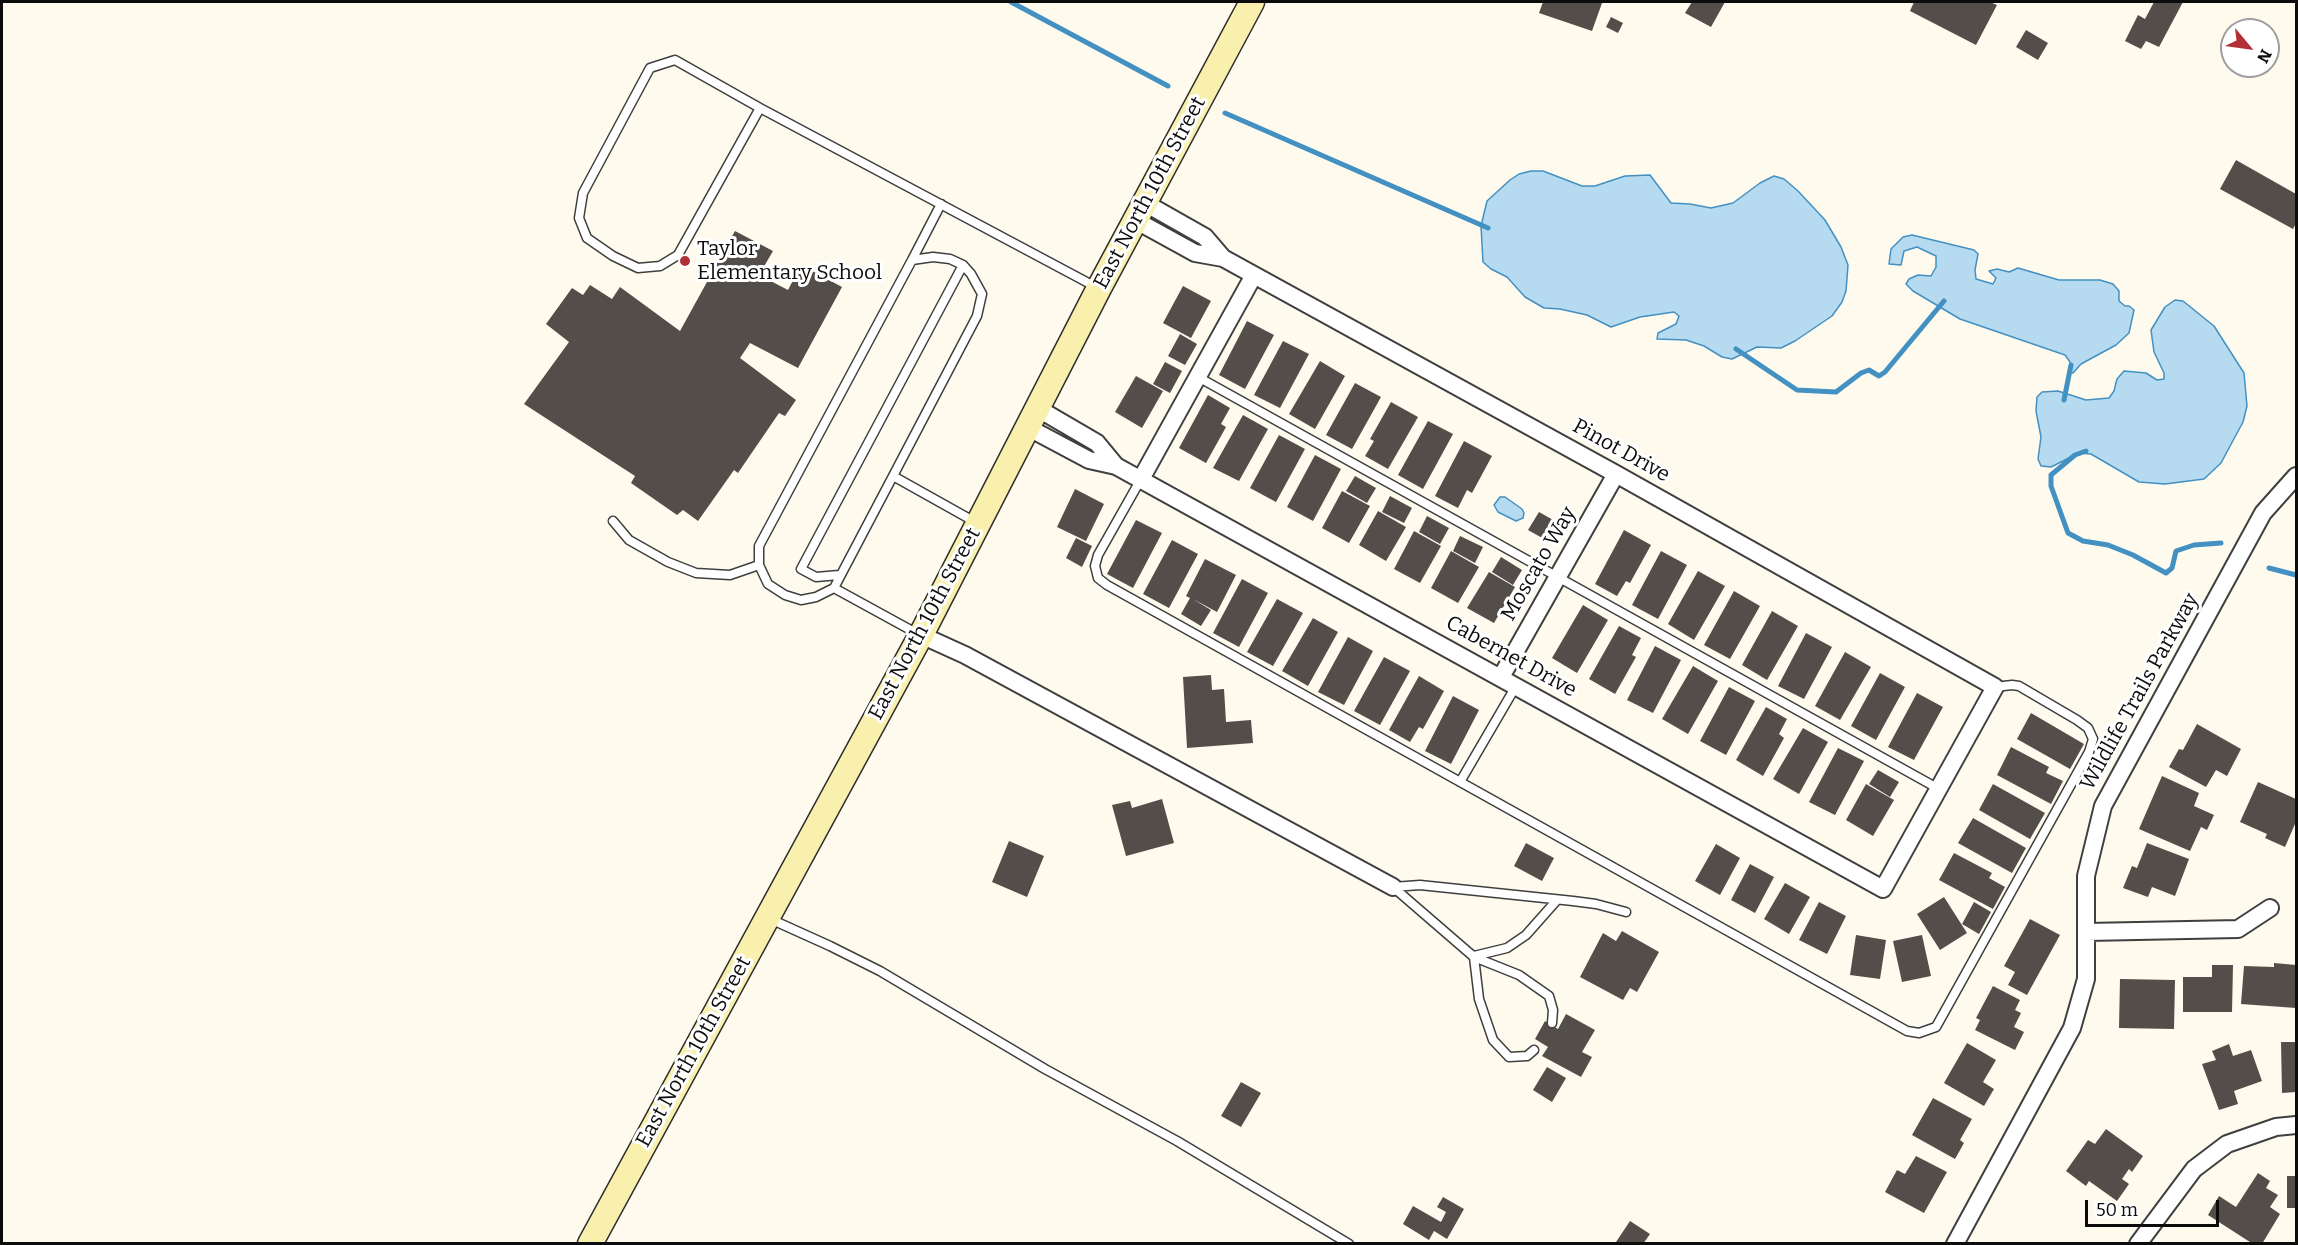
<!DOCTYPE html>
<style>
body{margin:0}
#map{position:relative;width:2298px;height:1245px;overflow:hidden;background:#fefaed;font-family:Bitter,serif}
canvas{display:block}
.frame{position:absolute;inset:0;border:3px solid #0c0c0c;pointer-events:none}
.north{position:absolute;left:2220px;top:18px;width:60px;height:60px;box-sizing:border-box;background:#fff;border:2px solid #9e9e9e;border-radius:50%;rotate:119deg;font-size:16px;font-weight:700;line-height:24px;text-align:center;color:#0c0c0c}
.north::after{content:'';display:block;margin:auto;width:21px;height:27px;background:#b13036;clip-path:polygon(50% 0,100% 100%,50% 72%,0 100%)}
.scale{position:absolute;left:2085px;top:1200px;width:134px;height:27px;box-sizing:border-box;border:3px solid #0c0c0c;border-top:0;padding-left:8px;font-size:18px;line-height:21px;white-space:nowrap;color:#0c0c0c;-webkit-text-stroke:4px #fff;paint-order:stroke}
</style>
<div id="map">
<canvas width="2298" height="1245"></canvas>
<div class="frame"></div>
<div class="north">N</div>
<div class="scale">50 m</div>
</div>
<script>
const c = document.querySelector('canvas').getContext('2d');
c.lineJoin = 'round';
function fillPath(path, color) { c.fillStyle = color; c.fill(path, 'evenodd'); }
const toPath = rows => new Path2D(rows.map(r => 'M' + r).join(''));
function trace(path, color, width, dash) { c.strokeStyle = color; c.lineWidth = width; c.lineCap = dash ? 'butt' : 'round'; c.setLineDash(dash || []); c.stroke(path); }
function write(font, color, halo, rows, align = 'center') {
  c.font = font + ' Bitter,serif'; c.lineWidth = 6; c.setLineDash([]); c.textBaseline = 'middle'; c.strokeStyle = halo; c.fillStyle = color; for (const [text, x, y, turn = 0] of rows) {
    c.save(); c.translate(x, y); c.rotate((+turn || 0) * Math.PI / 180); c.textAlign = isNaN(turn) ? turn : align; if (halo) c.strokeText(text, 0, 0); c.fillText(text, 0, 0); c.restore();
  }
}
const water = toPath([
 [1531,171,1543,171,1582,186,1595,186,1625,176,1650,175,1671,203,1690,204,1711,208,1733,203,1760,183,1774,176,1784,179,1798,191,1825,220,1841,247,1848,265,1846,291,1842,302,1832,316,1795,341,1781,348,1757,347,1732,359,1722,357,1704,346,1686,340,1657,339,1658,333,1676,324,1679,316,1674,312,1640,317,1611,327,1587,315,1560,309,1544,308,1525,297,1507,277,1491,269,1483,262,1481,226,1487,201,1510,180,1519,174,1531,171],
 [1912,235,1974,250,1978,254,1975,270,1976,279,1993,284,1996,278,1989,271,1997,269,2009,272,2018,268,2059,280,2100,280,2113,284,2119,291,2119,301,2125,306,2129,306,2134,310,2129,333,2116,345,2081,364,2073,373,2069,371,2070,362,2065,355,1960,319,1913,291,1906,284,1909,279,1918,275,1931,276,1936,267,1936,256,1917,247,1904,251,1901,265,1889,264,1891,249,1903,237,1912,235],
 [2175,300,2183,301,2214,326,2244,373,2247,406,2243,422,2221,463,2204,479,2165,484,2139,482,2091,454,2079,453,2051,467,2041,466,2038,459,2041,437,2036,411,2037,397,2042,392,2058,391,2086,400,2109,398,2114,391,2117,379,2124,371,2146,373,2157,380,2164,379,2164,373,2154,352,2151,330,2165,307,2175,300],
 [1500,497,1505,497,1522,509,1524,513,1523,518,1516,521,1498,512,1494,505,1500,497]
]);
fillPath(water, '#b6dbf1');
trace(water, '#4390c2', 1.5);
trace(toPath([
 [1011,2,1168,86],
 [1225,113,1488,228],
 [1736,349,1797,390,1836,392,1861,373,1869,370,1879,376,1885,372,1944,301],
 [2064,400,2071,365],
 [2086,451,2075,455,2051,475,2051,486,2068,533,2083,541,2108,545,2133,555,2166,573,2172,568,2176,551,2194,545,2221,543],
 [2269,568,2296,575]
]), '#4390c2', 5);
fillPath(toPath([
 [1543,2,1596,2,1602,3,1592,31,1539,13],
 [1692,2,1725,2,1711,27,1685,13],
 [1914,2,1990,2,1997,5,1976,45,1910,11],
 [2154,2,2183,2,2159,47,2146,41,2141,49,2125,41,2138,15,2145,19],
 [1611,17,1623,23,1618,33,1606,27],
 [2026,30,2048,43,2038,60,2016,47],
 [2236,160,2296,194,2296,223,2293,229,2220,189],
 [735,231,773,251,759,275,788,290,801,265,842,287,798,368,750,343,740,358,796,400,785,416,779,413,738,473,734,470,698,521,683,510,677,515,631,483,635,476,524,404,569,342,546,324,572,288,583,295,590,285,612,299,620,287,680,331],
 [1183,286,1211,301,1191,338,1163,323],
 [1247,321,1274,335,1245,389,1219,375],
 [1180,334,1197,344,1185,365,1168,356],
 [1283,341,1309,354,1280,408,1254,395],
 [1320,361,1345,376,1315,429,1289,414],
 [1165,362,1182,371,1170,393,1153,384],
 [1136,376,1163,391,1142,428,1115,412],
 [1355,383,1381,397,1352,449,1326,435],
 [1208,395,1230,408,1221,424,1226,427,1206,463,1179,448],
 [1391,402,1418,417,1388,469,1365,456,1374,441,1370,439],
 [1243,415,1268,429,1239,481,1213,468],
 [1428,421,1453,434,1423,489,1398,475],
 [1279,435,1305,449,1276,502,1250,488],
 [1464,441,1492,456,1472,493,1467,490,1458,508,1435,496],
 [1315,455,1341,469,1313,521,1287,507],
 [1355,476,1376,488,1367,503,1346,491],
 [1075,489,1104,504,1086,541,1057,527],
 [1342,491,1370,506,1349,543,1322,528],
 [1390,496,1412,508,1404,523,1382,512],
 [1378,511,1406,527,1386,561,1359,545],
 [1539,512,1555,521,1544,539,1528,530],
 [1427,516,1449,528,1440,544,1419,532],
 [1136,520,1162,533,1133,588,1107,574],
 [1624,530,1651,545,1630,583,1626,581,1617,596,1595,584],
 [1414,531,1441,546,1420,583,1394,569],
 [1460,536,1483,547,1475,563,1453,551],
 [1076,538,1092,546,1082,567,1066,558],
 [1172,540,1198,554,1169,608,1143,594],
 [1451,551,1479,567,1458,603,1431,588],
 [1661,551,1687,565,1658,619,1632,605],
 [1501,557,1522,570,1513,585,1492,572],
 [1205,559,1236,575,1217,612,1193,599,1211,610,1201,626,1181,614,1190,598,1186,596],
 [1698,571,1725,586,1694,640,1668,624],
 [1489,572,1515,587,1494,623,1467,608],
 [1242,579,1268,593,1239,647,1213,633],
 [1734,591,1760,606,1730,659,1704,645],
 [1277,599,1303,613,1273,666,1247,652],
 [1583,605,1608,620,1577,673,1552,658],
 [1772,611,1798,626,1767,680,1742,665],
 [1313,618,1338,632,1308,686,1282,671],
 [1619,626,1641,638,1632,655,1636,657,1615,694,1589,679],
 [1806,633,1832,647,1804,699,1778,686],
 [1348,637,1373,651,1344,705,1318,692],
 [1655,646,1681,660,1653,713,1627,700],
 [1845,652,1871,667,1840,720,1815,706],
 [1384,657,1410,671,1380,725,1354,711],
 [1693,666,1718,681,1688,734,1662,719],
 [1880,673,1905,687,1876,740,1851,726],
 [1211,675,1212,690,1224,689,1226,722,1251,720,1253,743,1187,748,1183,677],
 [1419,676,1444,691,1423,729,1419,727,1410,742,1389,730],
 [1729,687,1755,701,1726,755,1700,741],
 [1917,693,1943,707,1914,760,1888,747],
 [1453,696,1479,710,1451,764,1425,751],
 [1766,707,1787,719,1779,734,1784,738,1763,776,1736,760],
 [2031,713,2084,744,2070,769,2017,739],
 [2197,724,2241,749,2227,776,2216,770,2206,787,2169,767,2179,749,2183,750],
 [1803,728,1828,742,1799,794,1773,779],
 [2011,747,2049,767,2046,773,2063,781,2051,804,1997,775],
 [1838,748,1864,761,1835,815,1809,802],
 [1878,770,1899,782,1890,797,1869,784],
 [2162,776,2199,793,2194,806,2214,815,2207,830,2201,827,2190,851,2139,829],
 [2258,782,2296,799,2296,825,2295,824,2285,847,2265,838,2267,834,2240,822],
 [1866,784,1894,800,1873,836,1846,820],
 [1993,784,2045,813,2030,839,1979,810],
 [1162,799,1174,843,1126,856,1112,805,1130,801,1132,808],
 [1973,818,2026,848,2012,873,1958,843],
 [1009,841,1044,856,1027,897,992,882],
 [1526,843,1554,858,1542,881,1514,866],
 [2147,843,2189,859,2175,896,2152,887,2148,897,2123,888,2132,866,2137,868],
 [1716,844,1740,858,1720,895,1695,881],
 [1954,853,1992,873,1989,878,2005,887,1993,909,1939,880],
 [1750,864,1774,877,1755,913,1731,900],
 [1785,883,1810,897,1789,934,1764,919],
 [1944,897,1967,933,1940,950,1917,914],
 [1819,902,1846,916,1827,954,1799,940],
 [1974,902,1991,912,1979,934,1962,924],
 [2030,919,2060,935,2027,995,2008,985,2015,972,2004,966],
 [1622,931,1659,952,1637,992,1630,988,1623,1000,1580,977,1603,933,1616,941],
 [1856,935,1886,940,1880,979,1850,975],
 [1922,935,1931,976,1902,982,1893,941],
 [2274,963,2296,965,2296,1008,2241,1004,2244,966,2274,967],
 [2212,965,2233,965,2232,1012,2183,1012,2183,977,2212,977],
 [2120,979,2175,980,2174,1029,2119,1028],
 [1993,986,2020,1000,2015,1010,2021,1013,2014,1027,2024,1032,2015,1050,1975,1030,1980,1020,1976,1018],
 [1566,1014,1595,1030,1582,1052,1592,1057,1581,1077,1542,1056,1548,1047,1535,1039,1545,1021,1558,1029],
 [2281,1042,2296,1042,2296,1092,2282,1093],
 [1967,1043,1996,1060,1983,1082,1994,1089,1984,1106,1944,1083],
 [2229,1044,2233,1056,2251,1050,2262,1081,2234,1091,2238,1104,2219,1110,2202,1064,2216,1060,2212,1051],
 [1547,1067,1566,1078,1552,1102,1533,1090],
 [1241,1082,1261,1093,1241,1127,1221,1116],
 [1933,1098,1972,1119,1960,1140,1964,1143,1955,1159,1912,1135],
 [2106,1129,2143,1156,2132,1172,2129,1169,2122,1179,2129,1184,2117,1201,2089,1181,2086,1186,2066,1171,2088,1140,2095,1144],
 [1916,1156,1947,1172,1924,1213,1885,1192,1897,1170,1905,1174],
 [2258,1173,2270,1181,2266,1188,2278,1195,2270,1207,2280,1214,2262,1244,2253,1244,2208,1215,2219,1196,2236,1207],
 [2287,1176,2296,1176,2296,1208,2287,1208],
 [1443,1197,1464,1209,1447,1239,1434,1231,1429,1240,1403,1224,1413,1206,1441,1222,1446,1212,1437,1207],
 [1630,1221,1650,1234,1643,1244,1619,1244,1616,1242]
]), '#544e4a');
const lane = toPath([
 [760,108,678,255,660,266,638,268,613,256,587,238,579,218,583,193,650,68,675,60,760,108,1096,287],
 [912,260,941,204],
 [1198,377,1939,789],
 [893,476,977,316,982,294,971,274,963,265,950,259,933,257,912,260,759,546,759,565,768,584,785,595,801,600,816,597,834,588,893,476,977,523],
 [1141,479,1098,555,1095,566,1098,578,1107,585,1907,1031,1919,1033,1936,1027,2089,752,2093,739,2088,728,2077,720,2019,686,2012,685,1995,687],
 [613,521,629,540,668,562,696,573,730,575,759,565],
 [839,575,816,577,801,569,963,265],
 [834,588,918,634],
 [1460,782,1516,686],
 [1393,887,1474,957,1479,999,1493,1040,1509,1057,1527,1056,1534,1050],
 [1393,887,1420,885,1573,901,1596,904,1626,912],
 [768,918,830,946,880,971,1045,1069,1177,1141,1349,1244],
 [1474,956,1507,948,1526,935,1557,900],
 [1474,957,1519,975,1549,996,1553,1010,1552,1023]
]);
const street = toPath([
 [1135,220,1195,253,1223,258,1205,237,1145,203],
 [1027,427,1089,460,1116,466,1097,443,1037,408],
 [1116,466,1883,889,1995,687,1616,474,1223,258],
 [1141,479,1254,275],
 [921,635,965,655,1393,887],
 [1501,677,1616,474],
 [2087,932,2238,929,2270,908],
 [1955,1244,2072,1028,2086,979,2086,876,2103,806,2263,513,2296,476],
 [2138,1244,2194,1169,2227,1144,2276,1127,2296,1125]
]);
const secondary = toPath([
 [590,1244,921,635,1099,288,1252,2]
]);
trace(lane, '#3f3f3f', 11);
trace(street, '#3f3f3f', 20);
trace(secondary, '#2e2e2e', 27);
trace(lane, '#fff', 8);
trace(street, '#fff', 16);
trace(secondary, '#f9f0ad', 24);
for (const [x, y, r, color] of [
 [685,261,6,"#b13036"]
]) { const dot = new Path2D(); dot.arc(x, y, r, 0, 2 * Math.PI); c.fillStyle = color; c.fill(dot); trace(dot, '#fff', 2); }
write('21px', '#0c0c0c', '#fff', [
 ["East North 10th Street",1150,193,-62],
 ["Pinot Drive",1621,451,29],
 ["Moscato Way",1539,564,-60],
 ["East North 10th Street",925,624,-62],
 ["Cabernet Drive",1511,657,29],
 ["Wildlife Trails Parkway",2140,692,-61],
 ["East North 10th Street",694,1052,-61]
]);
write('21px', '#0c0c0c', '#fff', [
 ["Taylor",697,249],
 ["Elementary School",697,273]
], 'left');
</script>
